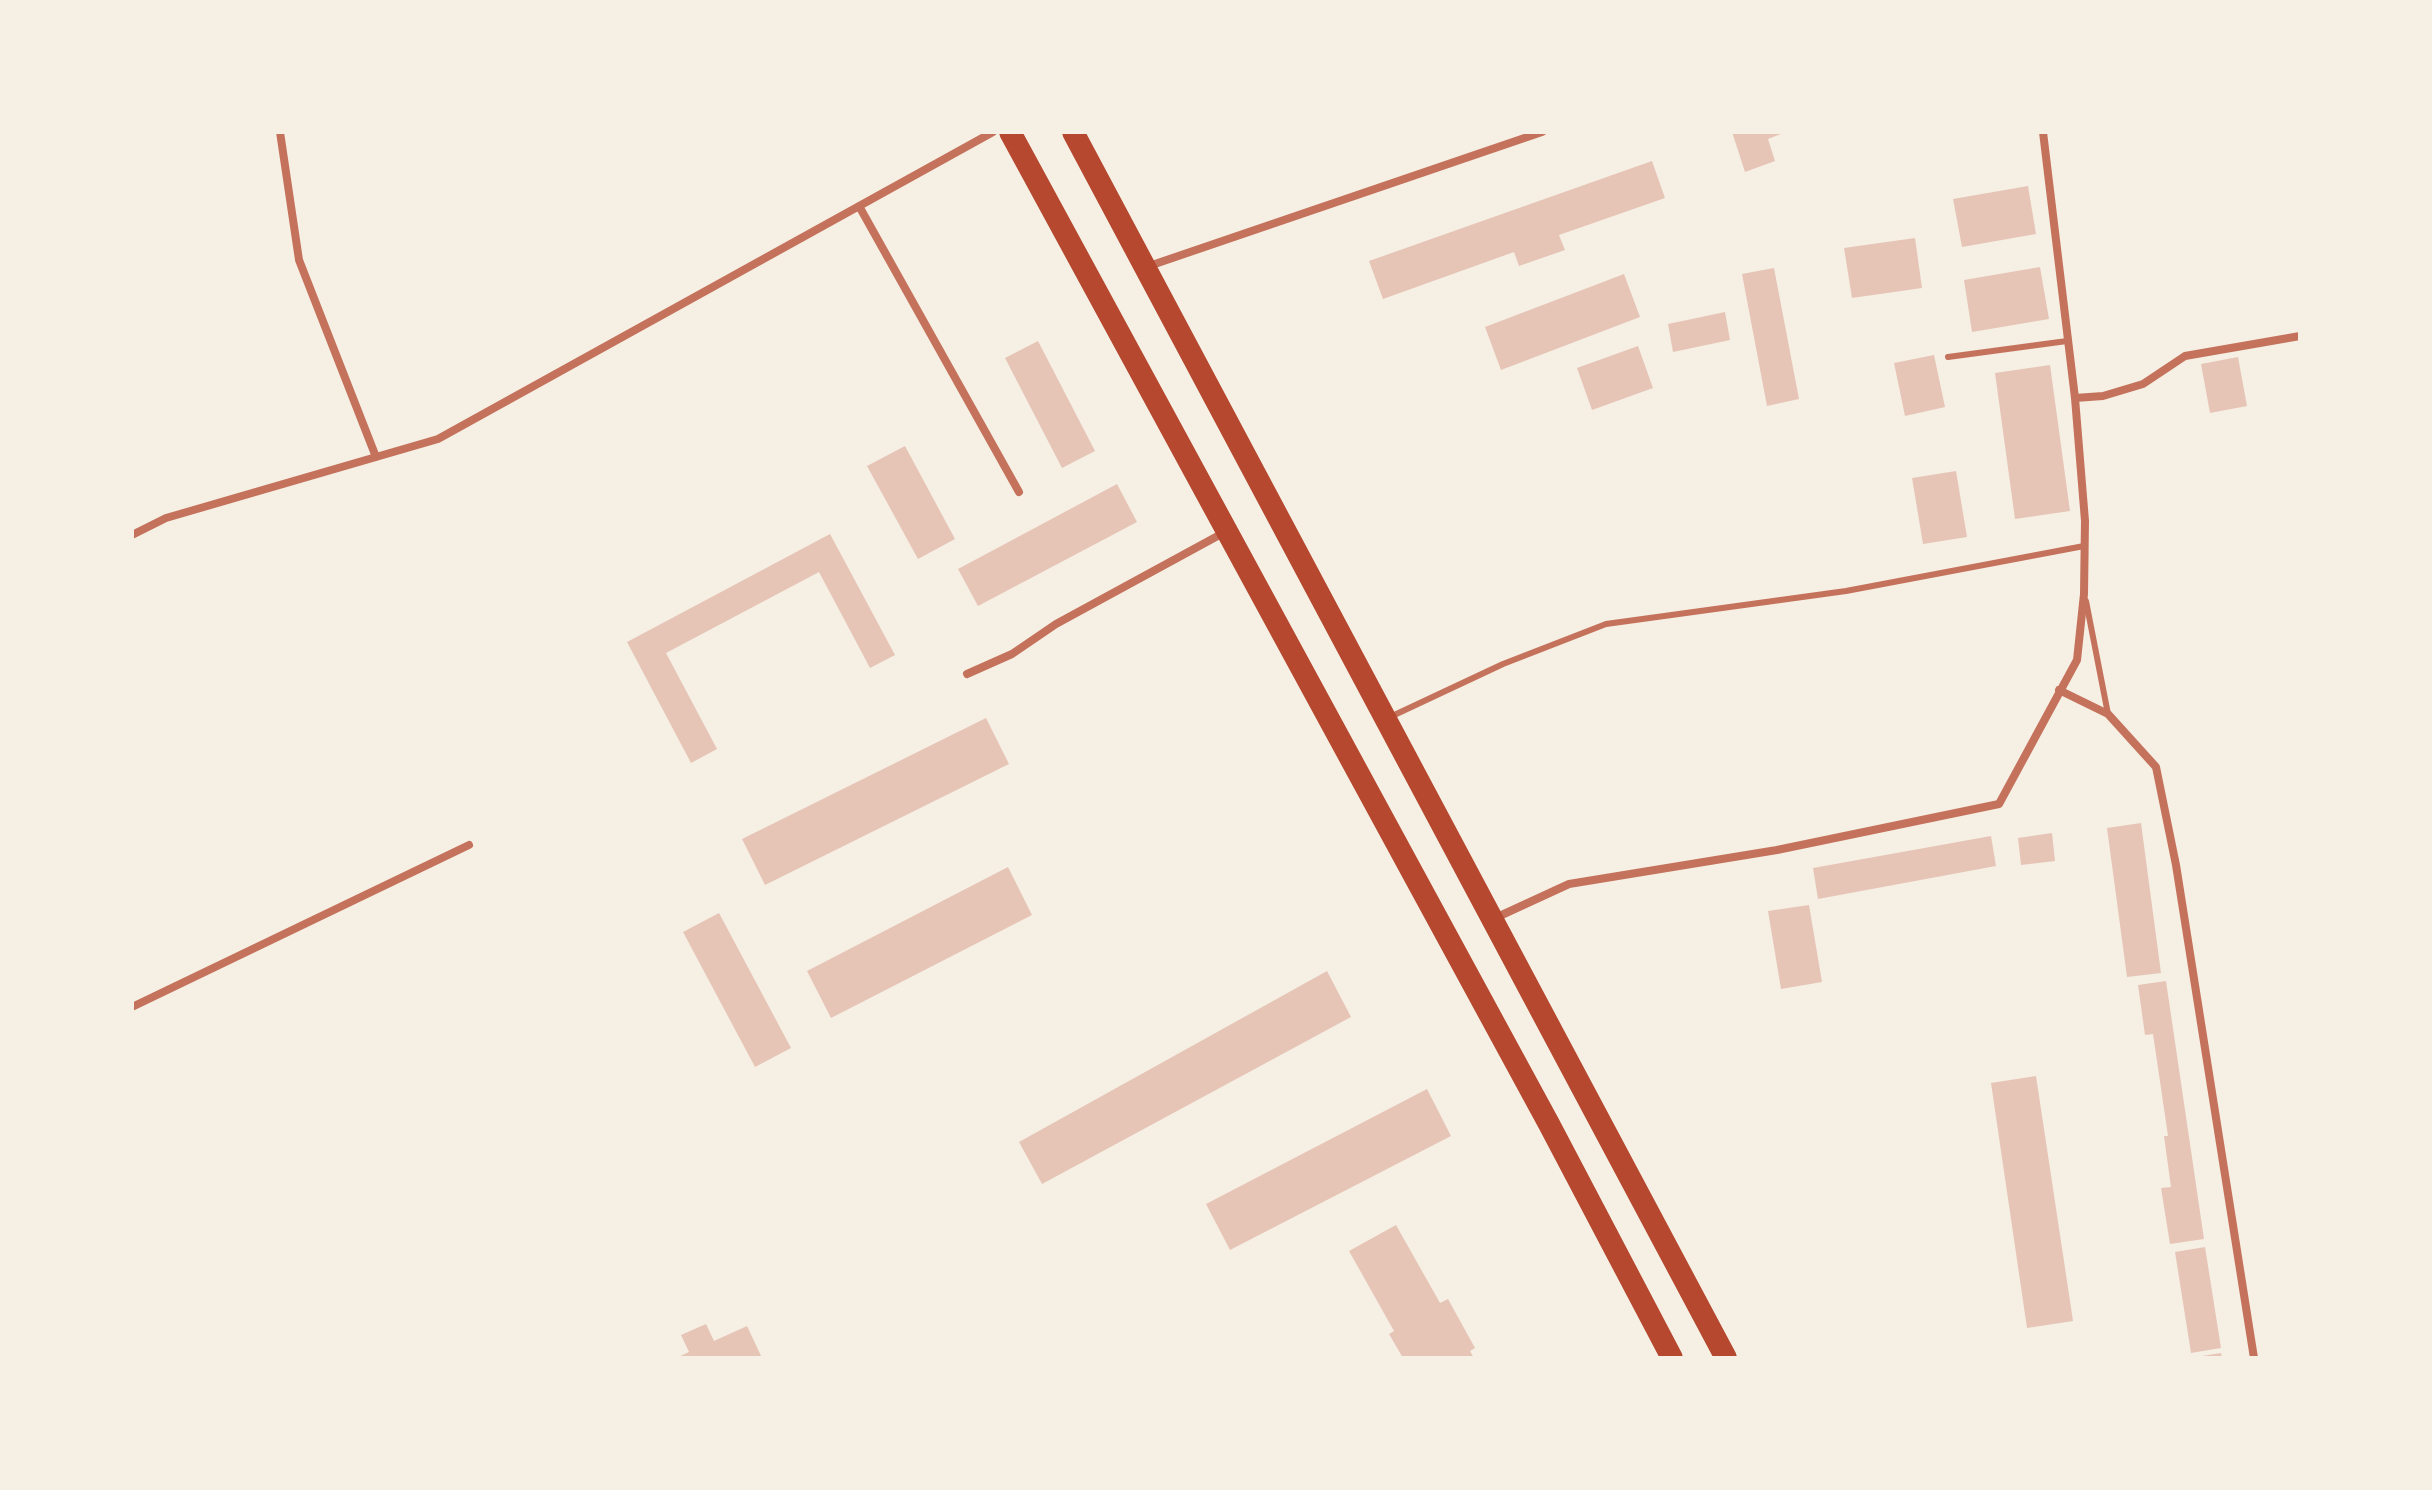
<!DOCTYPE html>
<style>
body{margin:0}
#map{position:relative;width:2432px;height:1490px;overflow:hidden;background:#f6efe4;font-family:"Roboto Condensed",sans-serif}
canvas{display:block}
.frame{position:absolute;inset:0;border:134px solid #f6efe4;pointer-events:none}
</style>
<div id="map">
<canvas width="2432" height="1490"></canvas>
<div class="frame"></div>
</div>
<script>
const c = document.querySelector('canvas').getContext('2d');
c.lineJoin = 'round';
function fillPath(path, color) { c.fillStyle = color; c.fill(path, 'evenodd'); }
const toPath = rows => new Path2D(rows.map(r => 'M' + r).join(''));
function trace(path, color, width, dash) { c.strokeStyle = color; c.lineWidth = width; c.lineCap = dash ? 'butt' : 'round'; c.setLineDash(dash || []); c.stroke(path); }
fillPath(toPath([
 [1732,132,1786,132,1768,139,1775,161,1745,172],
 [1652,161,1665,198,1559,235,1565,250,1519,266,1514,252,1383,299,1369,261],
 [2028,186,2036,234,1962,247,1953,199],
 [1915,238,1922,288,1852,298,1844,248],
 [2040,267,2049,319,1972,332,1964,280],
 [1774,268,1799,399,1767,406,1742,274],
 [1624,274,1640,317,1501,370,1485,327],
 [1725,312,1730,340,1673,352,1668,324],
 [1038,341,1095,451,1062,468,1005,358],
 [1638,346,1653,388,1592,410,1577,368],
 [1934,355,1945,407,1905,416,1894,363],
 [2238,357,2247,406,2210,413,2201,364],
 [2050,365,2070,511,2015,519,1995,373],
 [905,446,955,539,918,559,867,466],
 [1956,471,1967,537,1923,544,1912,478],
 [1117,484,1137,522,978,606,958,569],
 [830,534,895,655,870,668,819,572,666,653,717,749,691,763,627,642],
 [986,718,1009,764,765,885,742,839],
 [2141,823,2161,973,2127,977,2107,828],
 [2052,833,2055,861,2021,865,2018,838],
 [1991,836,1996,866,1818,899,1813,868],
 [1008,867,1032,915,831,1018,807,971],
 [1809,905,1822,982,1781,989,1768,911],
 [719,913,791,1048,755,1067,683,932],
 [1327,971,1351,1017,1042,1184,1019,1142],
 [2166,981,2204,1239,2170,1244,2161,1188,2171,1187,2164,1136,2168,1136,2153,1034,2145,1035,2138,985],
 [2036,1076,2073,1321,2027,1328,1991,1083],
 [1427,1089,1451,1136,1230,1250,1206,1204],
 [1396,1225,1440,1303,1448,1299,1475,1348,1470,1351,1474,1358,1403,1358,1389,1334,1394,1331,1349,1251],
 [2205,1247,2221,1348,2191,1353,2175,1252],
 [706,1324,714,1341,747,1326,762,1358,676,1358,689,1352,681,1335],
 [2221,1353,2222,1358,2202,1358,2202,1356]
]), '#e6c5b7');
trace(toPath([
 [1948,357,2067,341],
 [2086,601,2108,714],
 [1390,717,1503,664,1606,624,1846,591,2084,546]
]), '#c5725c', 6);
trace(toPath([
 [280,132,299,260,376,457],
 [859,206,1019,492],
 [1149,266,1542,132],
 [2075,398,2103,396,2143,384,2185,356,2300,336],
 [132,535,166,518,438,439,993,132],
 [967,674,1012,654,1056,624,1225,532],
 [2059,690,2108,714,2156,767,2176,865,2254,1358],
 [1493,919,1569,884,1777,850,1999,804,2077,660,2084,594,2085,521,2075,398,2043,132],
 [132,1007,469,845]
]), '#c5725c', 8);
trace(toPath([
 [1010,132,1549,1124,1672,1358],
 [1073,132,1726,1358]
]), '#b5482f', 22);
</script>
